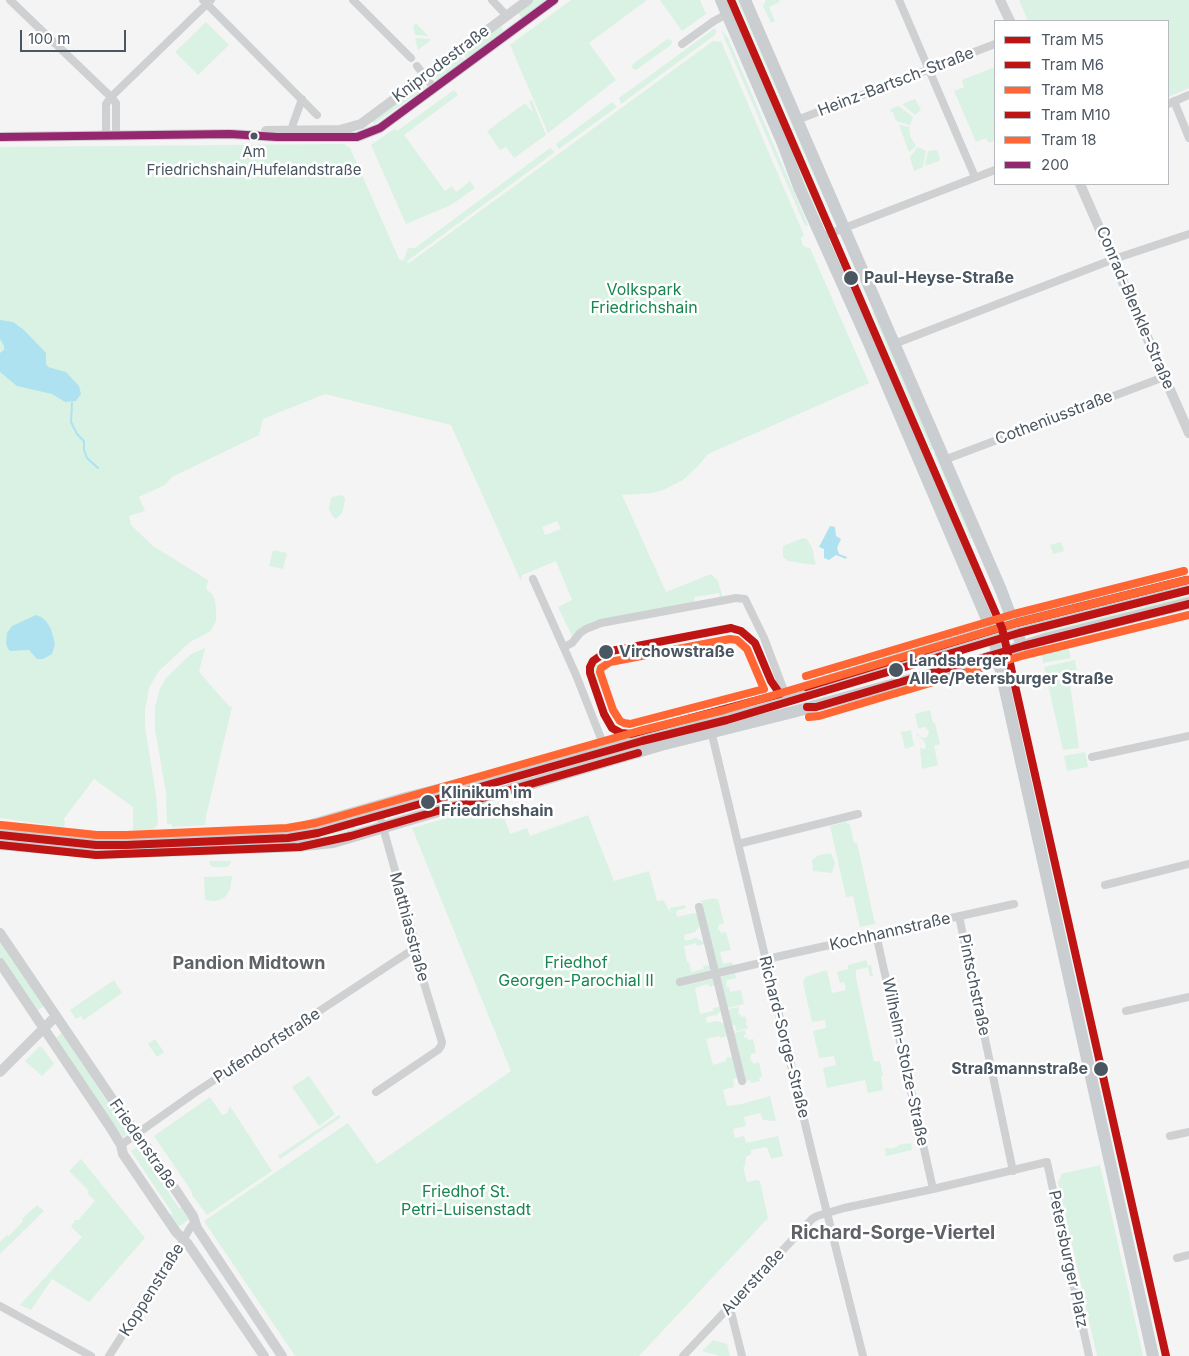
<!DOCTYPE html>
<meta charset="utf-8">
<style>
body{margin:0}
#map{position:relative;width:1189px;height:1356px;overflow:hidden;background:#f4f4f4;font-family:Inter,sans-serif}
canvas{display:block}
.legend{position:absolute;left:994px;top:20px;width:175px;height:165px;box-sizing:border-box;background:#fff;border:1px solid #b7bbc0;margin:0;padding:6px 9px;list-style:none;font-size:15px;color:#4a5661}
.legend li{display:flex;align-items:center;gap:10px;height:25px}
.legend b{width:25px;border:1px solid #b7bbc0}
.scale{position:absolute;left:20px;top:30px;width:106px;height:22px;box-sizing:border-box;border:2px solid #4a5661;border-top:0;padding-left:6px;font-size:15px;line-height:18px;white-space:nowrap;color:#4a5661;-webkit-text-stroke:4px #fff;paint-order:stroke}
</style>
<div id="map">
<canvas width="1189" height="1356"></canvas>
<ul class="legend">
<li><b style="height:6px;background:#be1414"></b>Tram M5</li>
<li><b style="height:6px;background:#be1414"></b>Tram M6</li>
<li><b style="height:6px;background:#f63"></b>Tram M8</li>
<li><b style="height:6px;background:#be1414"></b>Tram M10</li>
<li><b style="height:6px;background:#f63"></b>Tram 18</li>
<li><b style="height:6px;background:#95276e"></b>200</li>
</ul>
<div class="scale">100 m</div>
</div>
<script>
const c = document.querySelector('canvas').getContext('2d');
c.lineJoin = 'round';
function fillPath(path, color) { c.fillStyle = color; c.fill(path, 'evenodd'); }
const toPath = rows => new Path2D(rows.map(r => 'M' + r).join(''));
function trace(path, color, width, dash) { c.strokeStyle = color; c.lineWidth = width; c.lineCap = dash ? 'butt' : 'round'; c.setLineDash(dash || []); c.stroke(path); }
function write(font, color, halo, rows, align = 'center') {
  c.font = font + ' Inter,sans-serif'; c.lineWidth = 5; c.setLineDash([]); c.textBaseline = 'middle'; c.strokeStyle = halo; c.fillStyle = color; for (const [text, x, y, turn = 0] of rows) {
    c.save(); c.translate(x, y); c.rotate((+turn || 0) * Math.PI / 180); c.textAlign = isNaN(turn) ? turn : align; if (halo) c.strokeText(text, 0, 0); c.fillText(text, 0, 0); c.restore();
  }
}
fillPath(toPath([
 [534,0,546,0,522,18,517,12],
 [571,0,647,0,589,43,616,80,548,133,510,45],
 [660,0,700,0,706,14,682,31],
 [724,0,730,0,824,218,821,220,803,181],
 [737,0,741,0,835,214,831,215],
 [766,0,779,0,780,2,769,7,775,21,771,23,763,6],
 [1019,0,1189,0,1189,88,1168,97,1168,21,1028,21],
 [206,22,229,45,198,75,175,52],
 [416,23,417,24,428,36,415,35,413,26],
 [500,25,504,31,466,58,462,53],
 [715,28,716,32,715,35,621,104,619,98],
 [721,30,728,38,808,225,805,226],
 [417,38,430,39,431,40,418,50,415,39],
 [670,39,672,41,671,45,636,70,632,68,633,64,666,40],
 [713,41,718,42,721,41,804,235,801,238,802,244,805,247,810,248,869,383,708,454,698,466,683,480,663,490,653,493,622,495,666,592,711,574,718,581,723,598,720,598,719,593,694,597,695,604,594,621,584,626,572,636,558,607,572,600,556,561,522,575,521,581,451,425,325,394,263,419,259,435,172,477,165,485,139,497,145,511,129,516,131,525,153,546,208,580,206,589,212,594,215,600,216,609,216,621,211,631,190,642,158,672,149,688,145,711,145,727,156,795,158,824,156,827,151,831,133,830,133,807,94,779,63,820,65,821,64,827,0,818,0,147,344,144,350,148,399,259,403,261,408,248,415,248,550,148,555,152,406,262,409,263],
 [557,521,561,529,545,535,542,527],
 [460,54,464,60,436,80,432,75],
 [995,67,995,140,989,143,986,138,976,142,954,91,964,87,962,80],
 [421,83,425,88,374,124,371,120],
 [454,90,458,95,404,135,445,191,452,186,456,192,469,182,469,180,475,188,451,205,406,224,371,145,391,131,395,129,397,131],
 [915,99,921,110,915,115,902,104],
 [532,100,546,135,514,158,506,147,500,150,487,131,525,103,533,113,529,101],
 [612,102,617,107,559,149,556,144],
 [899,106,913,117,910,125,896,121,893,112,891,112,890,109],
 [899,125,909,127,910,136,916,146,909,152],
 [918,147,926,151,923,167,914,171,910,157],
 [937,150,940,158,939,161,925,166,928,151],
 [876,310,936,448,931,450,872,312],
 [866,315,925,452,921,454,862,316],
 [938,453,974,537,970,539,934,454],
 [927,457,964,542,960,544,923,459],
 [342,495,345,498,345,501,342,513,336,519,332,516,329,508,331,499,332,497],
 [803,538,807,539,813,550,814,559,816,563,814,565,788,561,783,557,783,546],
 [1061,542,1064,551,1053,554,1050,545],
 [273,550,287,553,283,569,269,566],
 [1189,586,1189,589,1042,625,1041,623],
 [1189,595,1189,598,1044,634,1044,632],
 [924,641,934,642,841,671,850,663],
 [1068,646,1071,658,1043,663,1042,655,1043,652],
 [205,648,199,672,229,706,232,707,206,816,205,825,172,827,172,824,167,824,166,793,155,729,155,707,160,689,166,678,191,654],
 [1075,660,1078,676,1069,677,1079,748,1063,750,1044,667],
 [601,663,609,681,595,687,587,669],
 [930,710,933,723,935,723,940,744,934,746,938,765,922,769,920,748,925,749,926,745,923,740,916,735,918,734,919,737,925,738,928,736,929,732,925,727,918,728,915,714],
 [911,730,914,746,905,749,901,732],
 [1085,752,1088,767,1067,771,1064,756],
 [499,803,510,834,527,828,530,836,588,815,614,881,649,871,657,901,663,900,671,914,670,908,685,905,686,908,676,911,677,917,694,913,698,915,700,926,695,932,684,935,685,941,696,938,704,942,705,944,697,946,696,943,684,946,687,962,689,962,691,972,704,969,703,966,710,965,711,971,679,980,681,986,713,979,715,985,710,987,708,984,695,988,700,1014,713,1011,713,1008,720,1007,721,1010,717,1015,706,1017,707,1023,718,1021,725,1024,728,1036,720,1038,719,1036,706,1039,713,1065,726,1061,726,1058,733,1057,738,1078,733,1079,734,1087,723,1090,727,1106,742,1104,770,1096,776,1121,763,1120,760,1113,744,1117,746,1126,733,1129,735,1138,744,1136,746,1143,778,1136,783,1156,771,1159,767,1147,751,1150,751,1154,746,1157,745,1166,743,1167,747,1182,757,1180,760,1181,768,1218,639,1356,295,1356,204,1221,348,1123,377,1164,511,1071,412,828],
 [354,818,357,821,353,823,355,829,313,840,102,850,0,841,0,833,280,837],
 [846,822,850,825,854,843,857,843,875,924,860,927,853,896,846,897,830,826],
 [831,853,835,863,832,873,813,871,812,860,819,855],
 [209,861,231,861,231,863,227,867,214,867,210,865],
 [232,876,230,890,225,897,216,901,205,900,204,877],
 [714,898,714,899,718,899,724,923,719,925,718,930,720,930,721,933,726,932,731,950,720,952,723,964,732,962,733,967,718,970,701,901],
 [0,941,44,1006,37,1011,0,958],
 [866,960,868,966,871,965,873,976,870,976,868,967,856,970,856,978,874,1062,880,1061,883,1076,881,1077,883,1090,868,1093,865,1080,827,1088,823,1068,836,1065,834,1056,819,1058,813,1031,826,1028,825,1020,812,1022,803,983,805,977,827,970,832,993,846,990,844,982,840,983,837,972,848,969,848,965],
 [735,973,736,978,727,980,726,987,729,987,730,992,741,990,744,1004,727,1008,720,980,721,977],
 [114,980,122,993,84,1020,81,1016,76,1019,70,1010],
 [739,1007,738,1015,741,1014,741,1017,745,1016,747,1022,745,1023,748,1028,733,1032,736,1030,735,1025,732,1025,728,1009],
 [745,1030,746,1034,744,1035,744,1038,747,1037,748,1040,753,1039,756,1053,751,1054,750,1061,752,1060,753,1064,759,1062,762,1077,759,1077,760,1081,751,1083,750,1080,746,1081,734,1033],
 [62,1033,128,1133,123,1138,55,1039],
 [155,1039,164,1052,157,1057,148,1044],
 [39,1047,42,1047,54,1064,42,1076,25,1061],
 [309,1076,335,1114,319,1126,292,1087],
 [210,1097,222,1115,227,1113,230,1106,272,1171,207,1215,192,1195,192,1192,154,1136],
 [339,1115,341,1117,280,1159,278,1156],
 [911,1143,912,1150,886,1156,885,1148,889,1148,889,1149,898,1147,898,1145],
 [138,1147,179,1208,185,1208,191,1218,177,1228,167,1215,173,1214,131,1151],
 [81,1159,145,1238,89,1302,52,1279,31,1310,20,1305,82,1237,71,1227,75,1220,80,1220,79,1219,95,1201,87,1193,89,1191,69,1171],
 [1100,1165,1113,1221,1143,1356,1097,1356,1058,1182,1061,1176,1061,1174],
 [37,1205,44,1211,0,1254,0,1242,7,1235,9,1236,23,1221,22,1219],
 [713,1340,727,1344,730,1356,720,1356,702,1351]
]), '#d9f2e3');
fillPath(toPath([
 [0,320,13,322,24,330,46,353,46,364,48,367,66,372,79,386,81,394,76,401,65,402,52,394,17,386,0,372,0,353,4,350,4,346,0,339],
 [830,526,835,527,836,536,841,539,837,548,839,554,847,557,846,559,836,555,829,560,824,558,824,549,819,547],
 [36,615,41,617,46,621,51,629,55,644,52,654,43,659,37,659,29,650,10,651,8,649,6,643,7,633,12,626]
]), '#aee2f0');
trace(toPath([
 [72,403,71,422,77,434,84,441,84,450,87,458,98,468]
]), '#aee2f0', 2);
trace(toPath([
 [10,0,111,97,116,103,116,136],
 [203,0,317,115],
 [353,0,411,58],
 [492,0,507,16],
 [899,0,975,177],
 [682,44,714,21,727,14],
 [417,66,434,88],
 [1174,101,1189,138],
 [1168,104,1189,95],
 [797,120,995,44],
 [292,130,293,124,302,99],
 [106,136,106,104,111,97,211,0],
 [821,237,995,170],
 [894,344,1114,259,1189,234],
 [944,460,1164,377],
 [533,579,576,675,604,746],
 [564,647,572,643,580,633,586,629,601,623,736,598,745,599,764,638,786,696],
 [708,718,814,1161,863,1356],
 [1092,757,1189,736],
 [738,844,858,814],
 [1105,885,1189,864],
 [699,907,742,1081],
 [959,916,1013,1171],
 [876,934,933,1189],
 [680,982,756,964,776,957,1014,904],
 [1126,1011,1189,997],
 [376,1092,438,1050,441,1046,442,1042,416,957,414,938,377,806],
 [1170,1136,1189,1132],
 [121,1145,193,1094,415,948],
 [1177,1258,1189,1255],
 [0,1306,91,1356],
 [728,1309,731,1312,742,1356],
 [109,1356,179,1247,190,1228,194,1223],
 [683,1356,812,1219,817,1216,844,1208,933,1189,1047,1162,1089,1356]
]), '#ced0d2', 8);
trace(toPath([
 [1000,0,1010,21],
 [266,131,340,130,361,124,528,0],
 [0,137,230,134,277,137,357,137,380,128,554,0],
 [1080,184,1189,433],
 [0,933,123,1115,149,1150,193,1216,197,1228,282,1356],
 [0,963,110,1127,121,1145,123,1154,176,1232,188,1244,264,1356],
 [0,1072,56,1016]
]), '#ced0d2', 10);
trace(toPath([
 [721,0,783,144,799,187,869,343,992,631,1153,1356],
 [745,0,1001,590,1022,646],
 [0,830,106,840,284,833,406,798,561,759,780,698,815,685,1015,624,1189,581],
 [0,844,102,853,295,846,333,842,661,745,793,712,975,662,1045,639,1189,603]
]), '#caced1', 12);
trace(toPath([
 [996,612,1003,623,1014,630,1026,633,1037,631],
 [980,644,990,643,1003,648,1011,657,1015,667],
 [986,645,994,640,999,634,1002,623,1001,616]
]), '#c9cacc', 1);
trace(toPath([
 [0,137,230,134,277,137,357,137,380,128,554,0]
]), '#95276e', 8);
trace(toPath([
 [0,835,96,845,126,845,288,838,318,833,642,741,727,720,1019,633,1189,590]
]), '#be1414', 8);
trace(toPath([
 [731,628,741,631,755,643,771,681,780,694,631,734,621,733,612,728,604,714,590,673,590,667,593,661,606,652,731,628],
 [806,687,1016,623,1187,580],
 [807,707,816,707,1023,646,1189,604],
 [0,845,96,855,300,847,351,836,638,753]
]), '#be1414', 8);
trace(toPath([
 [1,825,97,835,126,835,287,828,316,823,639,731,724,710,1016,623,1187,580]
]), '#f63', 8);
trace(toPath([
 [731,0,1002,628,1166,1356]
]), '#be1414', 8);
trace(toPath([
 [730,639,737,640,747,649,764,689,630,724,624,723,620,721,613,710,600,672,601,668,610,662,730,639],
 [806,676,1014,614,1184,571],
 [809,717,819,716,1025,655,1189,615]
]), '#f63', 8);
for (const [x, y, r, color] of [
 [254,136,4.5,"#4a5661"],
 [851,278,8,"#4a5661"],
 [606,652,8,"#4a5661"],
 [896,670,8,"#4a5661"],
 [428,802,8,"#4a5661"],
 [1101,1069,8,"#4a5661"]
]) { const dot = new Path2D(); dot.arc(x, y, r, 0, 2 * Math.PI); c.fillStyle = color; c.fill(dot); trace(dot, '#fff', 2); }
write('15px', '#4a5661', '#fff', [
 ["Am",254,152],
 ["Friedrichshain/Hufelandstraße",254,170]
]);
write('16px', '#4a5661', '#fff', [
 ["Kniprodestraße",441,64,-37],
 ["Heinz-Bartsch-Straße",896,82,-21],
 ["Conrad-Blenkle-Straße",1135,308,67],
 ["Cotheniusstraße",1054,418,-21],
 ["Matthiasstraße",409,927,75],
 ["Kochhannstraße",890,932,-13],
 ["Pintschstraße",974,985,78],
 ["Richard-Sorge-Straße",784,1037,76],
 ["Pufendorfstraße",267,1046,-33],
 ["Wilhelm-Stolze-Straße",905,1062,78],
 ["Friedenstraße",143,1144,55],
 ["Petersburger Platz",1068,1259,78],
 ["Auerstraße",753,1282,-47],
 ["Koppenstraße",152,1290,-58]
]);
write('bold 16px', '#4a5661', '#fff', [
 ["Paul-Heyse-Straße",864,278],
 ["Virchowstraße",619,652],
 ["Landsberger",909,661],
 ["Allee/Petersburger Straße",909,679],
 ["Klinikum im",441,793],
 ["Friedrichshain",441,811],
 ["Straßmannstraße",1088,1069,"right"]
], 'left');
write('16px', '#17864f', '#fff', [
 ["Volkspark",644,290],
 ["Friedrichshain",644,308],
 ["Friedhof",576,963],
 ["Georgen-Parochial II",576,981],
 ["Friedhof St.",466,1192],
 ["Petri-Luisenstadt",466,1210]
]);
write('bold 18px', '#5f6368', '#fff', [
 ["Pandion Midtown",249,964]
]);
write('bold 19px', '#5f6368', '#fff', [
 ["Richard-Sorge-Viertel",893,1233]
]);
</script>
